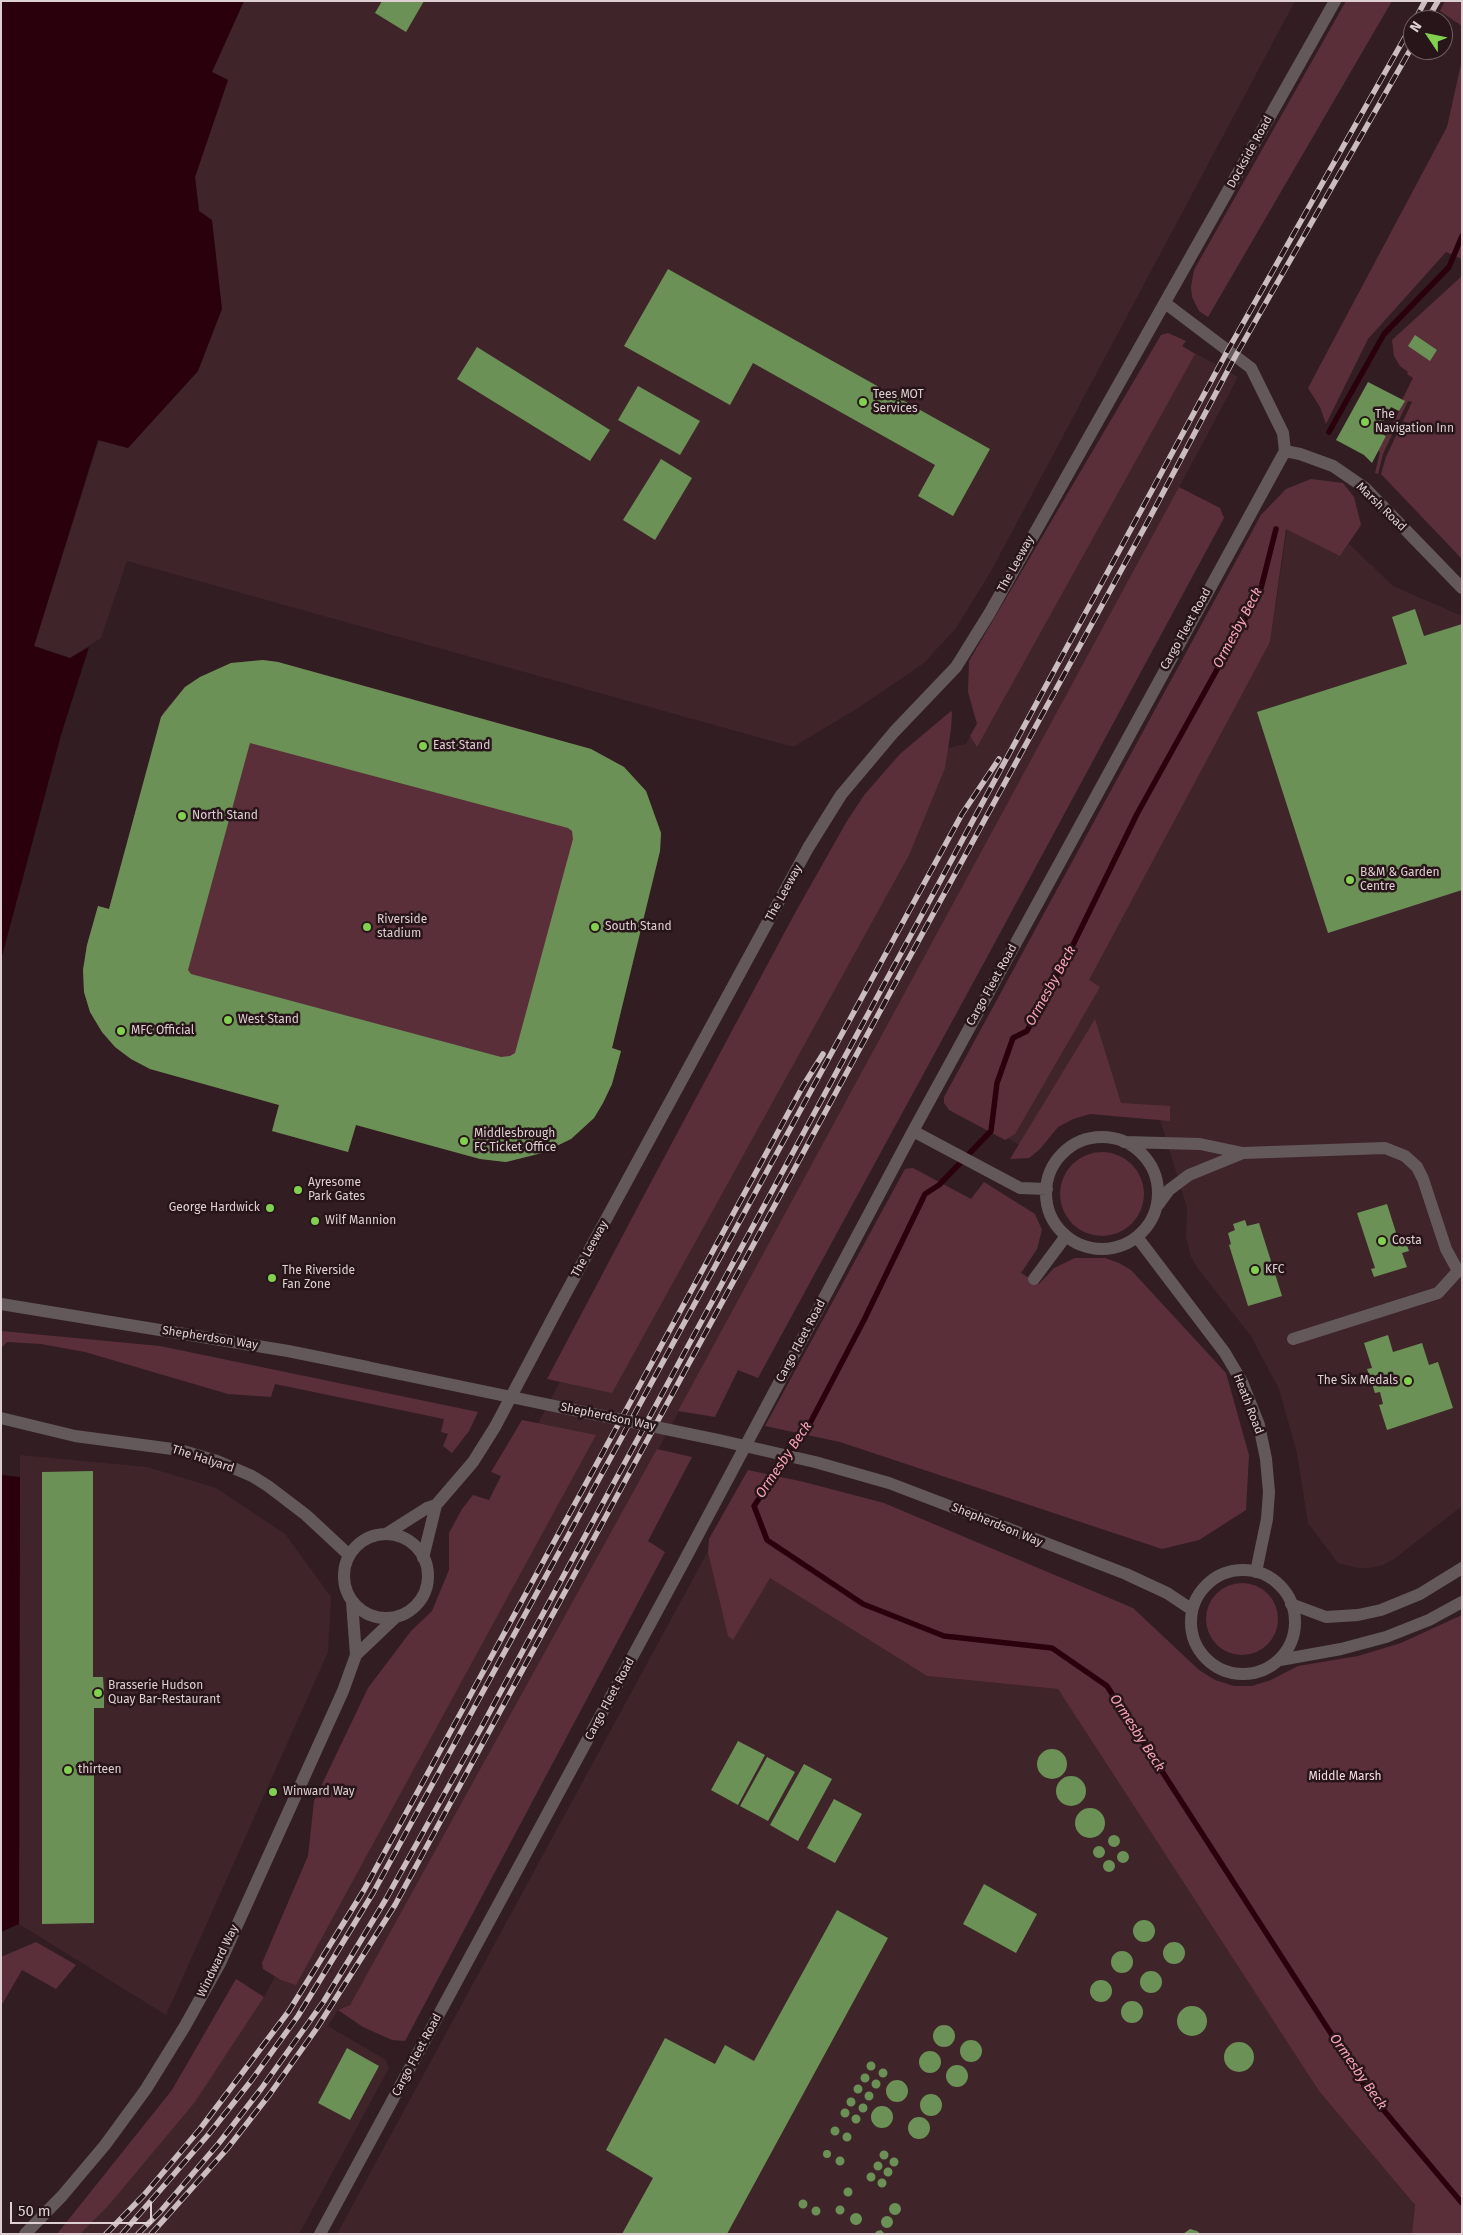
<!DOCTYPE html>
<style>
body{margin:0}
#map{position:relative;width:1463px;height:2235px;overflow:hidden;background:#321e22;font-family:"Fira Sans",sans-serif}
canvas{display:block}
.frame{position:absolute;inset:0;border:2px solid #ded0d2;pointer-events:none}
.north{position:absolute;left:1403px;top:10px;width:50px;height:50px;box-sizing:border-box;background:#281519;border:1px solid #716063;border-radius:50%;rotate:304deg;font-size:14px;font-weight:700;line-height:20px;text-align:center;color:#ded0d2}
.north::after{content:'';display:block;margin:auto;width:18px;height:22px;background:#81d050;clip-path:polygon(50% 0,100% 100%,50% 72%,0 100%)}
.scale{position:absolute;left:10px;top:2202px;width:142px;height:22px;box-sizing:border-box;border:2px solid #ded0d2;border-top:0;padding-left:6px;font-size:15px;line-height:18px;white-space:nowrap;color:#ded0d2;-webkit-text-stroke:4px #281519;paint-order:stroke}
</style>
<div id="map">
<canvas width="1463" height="2235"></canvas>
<div class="frame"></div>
<div class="north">N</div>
<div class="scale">50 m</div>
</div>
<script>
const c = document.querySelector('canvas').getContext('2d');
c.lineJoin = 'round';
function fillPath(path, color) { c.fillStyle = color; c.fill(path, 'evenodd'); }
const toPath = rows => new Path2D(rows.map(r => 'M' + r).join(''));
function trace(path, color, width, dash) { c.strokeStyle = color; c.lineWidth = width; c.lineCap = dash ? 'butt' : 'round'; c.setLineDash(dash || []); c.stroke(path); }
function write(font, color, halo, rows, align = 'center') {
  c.font = font + ' "Fira Sans",sans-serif'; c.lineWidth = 5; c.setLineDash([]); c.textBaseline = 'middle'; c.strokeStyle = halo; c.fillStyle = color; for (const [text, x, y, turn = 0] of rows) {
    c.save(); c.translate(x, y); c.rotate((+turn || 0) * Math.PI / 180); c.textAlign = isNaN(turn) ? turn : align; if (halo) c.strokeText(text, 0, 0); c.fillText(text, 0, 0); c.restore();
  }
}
fillPath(toPath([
 [244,1,1295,1,990,573,956,628,924,663,858,708,793,747,127,561,101,638,70,658,34,646,99,440,128,448,198,371,199,211,195,177,228,80,212,72],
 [1182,346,1238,377,1004,815,522,1699,350,2005,338,2010,328,2026,386,2060,389,2068,299,2234,75,2234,195,2102,264,1997,299,1932,444,1605,556,1389,906,757,966,744],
 [1287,529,1340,556,1349,544,1393,586,1462,616,1462,1506,1394,1559,1383,1565,1370,1568,1358,1568,1338,1563,1308,1523,1297,1453,1279,1389,1251,1336,1199,1270,1191,1257,1186,1237,1187,1208,1160,1119,1090,1114,1073,1119,1058,1127,1043,1141,1024,1148,1004,1136,1270,642],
 [20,1455,147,1467,216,1488,285,1534,331,1597,328,1652,166,2015,19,1924],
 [713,1542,927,1676,1058,1689,1319,2091,1415,2205,1412,2234,337,2234]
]), '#3f242a');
fillPath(toPath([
 [1346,1,1392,1,1208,317,1199,311,1192,297,1191,287,1194,270],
 [1445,1,1462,1,1462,26,1440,11],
 [1462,60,1462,259,1446,252,1368,339,1326,424,1320,407,1308,388,1447,127],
 [1462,276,1462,559,1381,474,1386,457,1412,402,1408,401,1383,454,1378,474,1375,473,1380,452,1378,451,1404,402,1402,400,1413,378,1407,374,1408,372,1400,366,1394,356,1392,340],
 [1168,333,1186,341,1182,346,1195,354,977,747,970,736,977,724,968,692,969,661,1161,335],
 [1311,479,1343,483,1354,497,1361,525,1340,556,1286,529,1270,642,1089,980,1100,987,1015,1134,1005,1140,949,1110,944,1103,944,1097,1261,515,1286,489],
 [1179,487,1220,508,1224,518,986,959,758,1378,738,1370,715,1417,678,1411],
 [263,660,278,662,591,749,624,767,646,791,661,833,660,851,612,1048,621,1051,612,1084,603,1103,594,1118,571,1139,542,1153,506,1162,480,1159,356,1125,348,1152,272,1131,279,1105,150,1069,131,1059,115,1047,102,1032,90,1012,84,992,83,970,87,945,98,906,109,909,163,713,185,687,200,677,231,663],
 [951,711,952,713,951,729,945,768,909,855,612,1393,547,1379,650,1184,795,913,847,821,865,794,900,754],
 [1095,1019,1121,1103,1170,1106,1170,1121,1090,1114,1073,1119,1058,1127,1040,1149,1029,1158,1010,1159],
 '1060 1194a42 42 0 1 1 84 0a42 42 0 1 1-84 0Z',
 [913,1168,971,1199,984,1182,1035,1214,1042,1230,1037,1249,1021,1273,1039,1284,1054,1268,1075,1258,1105,1258,1119,1263,1131,1270,1226,1373,1249,1455,1246,1510,1199,1540,1162,1549,840,1442,765,1426,905,1169],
 [1,1331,160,1346,478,1412,469,1431,452,1453,443,1446,448,1434,441,1432,444,1419,275,1384,271,1397,228,1394,85,1352,41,1344,7,1342,1,1348],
 [522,1420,596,1435,296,1985,281,1980,263,1969,262,1963,308,1856,314,1801,368,1688,411,1631,432,1611,449,1570,449,1533,462,1509,473,1495,489,1500,501,1476,491,1472],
 [657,1449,692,1457,648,1541,665,1552,405,2041,392,2040,363,2027,338,2010,350,2005],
 [748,1470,804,1482,884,1503,1133,1608,1199,1670,1215,1680,1234,1686,1252,1686,1271,1680,1298,1666,1358,1656,1401,1643,1462,1615,1462,2234,1412,2234,1415,2205,1319,2091,1058,1689,927,1676,770,1578,733,1640,728,1636,708,1552,709,1539],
 '1206 1619a36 36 0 1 1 72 0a36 36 0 1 1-72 0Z',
 [36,1942,76,1965,56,1989,22,1970,1,2006,1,1957],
 [236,1979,264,1997,195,2102,108,2206,80,2234,57,2234,172,2090]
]), '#5b2f3a');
fillPath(toPath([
 [1,1,244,1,212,72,228,80,195,177,199,211,212,220,222,309,198,371,128,448,98,440,34,646,70,658,89,647,61,735,1,960],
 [1,1475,20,1477,19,1924,1,1932]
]), '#2a000d');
trace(toPath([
 [1329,432,1384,334,1449,267,1462,236],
 [1276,529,1260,592,1137,814,1071,949,1027,1031,1013,1038,997,1083,991,1131,939,1185,925,1194,864,1320,808,1427,754,1506,767,1540,863,1604,944,1636,1052,1648,1107,1686,1370,2094,1462,2203]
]), '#2a000d', 5.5);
fillPath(toPath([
 [382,1,424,1,406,32,375,13],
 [668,269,990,449,953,516,918,496,935,465,753,363,730,405,624,346],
 [1415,335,1437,350,1430,361,1408,346],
 [477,347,610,430,590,461,457,379],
 [1368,382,1405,401,1399,411,1391,407,1378,432,1386,436,1372,463,1364,455,1336,440],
 [638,386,700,421,680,455,618,420],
 [661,459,692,478,655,540,623,520],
 [1415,609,1424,636,1462,624,1462,890,1328,933,1257,712,1407,664,1392,617],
 [263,660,278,662,591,749,624,767,646,791,661,833,660,851,612,1048,621,1051,612,1084,603,1103,594,1118,571,1139,542,1153,506,1162,480,1159,356,1125,348,1152,272,1131,279,1105,150,1069,131,1059,115,1047,102,1032,90,1012,84,992,83,970,87,945,98,906,109,909,161,717,185,687,200,677,231,663],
 [250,743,568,828,572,831,573,839,515,1053,510,1056,501,1057,191,974,188,970],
 [1387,1204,1399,1242,1405,1240,1409,1251,1402,1253,1407,1267,1374,1277,1371,1269,1375,1268,1357,1213],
 [1245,1220,1247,1226,1259,1223,1282,1296,1248,1306,1229,1245,1231,1244,1228,1233,1235,1230,1233,1224],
 [1388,1335,1393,1352,1422,1343,1429,1365,1438,1362,1453,1408,1387,1430,1379,1405,1383,1404,1380,1392,1375,1393,1367,1369,1372,1368,1364,1343],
 [93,1471,93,1677,103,1677,104,1693,104,1708,94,1708,94,1923,42,1924,42,1472],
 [738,1741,765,1755,738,1805,711,1790],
 '1037 1764a15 15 0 1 1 30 0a15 15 0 1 1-30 0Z',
 [767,1757,795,1772,768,1821,740,1806],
 [804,1764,832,1779,798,1841,770,1825],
 '1056 1791a15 15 0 1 1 30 0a15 15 0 1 1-30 0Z',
 [834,1799,862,1814,835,1863,807,1848],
 '1075 1823a15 15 0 1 1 30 0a15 15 0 1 1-30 0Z',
 '1108 1841a6 6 0 1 1 12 0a6 6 0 1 1-12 0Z',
 '1093 1852a6 6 0 1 1 12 0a6 6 0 1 1-12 0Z',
 '1117 1857a6 6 0 1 1 12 0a6 6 0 1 1-12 0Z',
 '1103 1866a6 6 0 1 1 12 0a6 6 0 1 1-12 0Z',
 [984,1884,1037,1914,1016,1953,963,1924],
 [837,1910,888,1938,727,2234,622,2234,653,2178,606,2150,665,2038,715,2064,725,2045,754,2061],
 '1133 1931a11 11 0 1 1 22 0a11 11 0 1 1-22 0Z',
 '1163 1953a11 11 0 1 1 22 0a11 11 0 1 1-22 0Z',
 '1111 1962a11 11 0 1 1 22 0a11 11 0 1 1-22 0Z',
 '1140 1982a11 11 0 1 1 22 0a11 11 0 1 1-22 0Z',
 '1090 1991a11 11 0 1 1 22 0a11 11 0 1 1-22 0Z',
 '1121 2012a11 11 0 1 1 22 0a11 11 0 1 1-22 0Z',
 '1177 2021a15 15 0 1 1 30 0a15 15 0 1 1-30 0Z',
 '933 2036a11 11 0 1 1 22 0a11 11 0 1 1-22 0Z',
 '960 2051a11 11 0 1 1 22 0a11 11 0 1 1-22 0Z',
 '1224 2057a15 15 0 1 1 30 0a15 15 0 1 1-30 0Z',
 [347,2048,379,2066,350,2120,318,2103],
 '919 2062a11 11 0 1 1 22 0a11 11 0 1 1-22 0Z',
 '866.5 2066a4.5 4.5 0 1 1 9 0a4.5 4.5 0 1 1-9 0Z',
 '946 2076a11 11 0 1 1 22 0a11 11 0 1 1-22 0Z',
 '878.5 2073a4.5 4.5 0 1 1 9 0a4.5 4.5 0 1 1-9 0Z',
 '860.5 2078a4.5 4.5 0 1 1 9 0a4.5 4.5 0 1 1-9 0Z',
 '871.5 2084a4.5 4.5 0 1 1 9 0a4.5 4.5 0 1 1-9 0Z',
 '886 2091a11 11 0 1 1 22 0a11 11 0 1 1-22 0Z',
 '853.5 2089a4.5 4.5 0 1 1 9 0a4.5 4.5 0 1 1-9 0Z',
 '864.5 2096a4.5 4.5 0 1 1 9 0a4.5 4.5 0 1 1-9 0Z',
 '920 2105a11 11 0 1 1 22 0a11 11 0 1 1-22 0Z',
 '846.5 2102a4.5 4.5 0 1 1 9 0a4.5 4.5 0 1 1-9 0Z',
 '858.5 2108a4.5 4.5 0 1 1 9 0a4.5 4.5 0 1 1-9 0Z',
 '871 2117a11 11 0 1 1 22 0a11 11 0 1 1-22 0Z',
 '840.5 2113a4.5 4.5 0 1 1 9 0a4.5 4.5 0 1 1-9 0Z',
 '851.5 2119a4.5 4.5 0 1 1 9 0a4.5 4.5 0 1 1-9 0Z',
 '908 2128a11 11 0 1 1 22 0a11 11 0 1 1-22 0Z',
 '830.5 2131a4.5 4.5 0 1 1 9 0a4.5 4.5 0 1 1-9 0Z',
 '842.5 2137a4.5 4.5 0 1 1 9 0a4.5 4.5 0 1 1-9 0Z',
 '823 2154a4 4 0 1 1 8 0a4 4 0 1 1-8 0Z',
 '879.5 2155a4.5 4.5 0 1 1 9 0a4.5 4.5 0 1 1-9 0Z',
 '835.5 2161a4.5 4.5 0 1 1 9 0a4.5 4.5 0 1 1-9 0Z',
 '889.5 2162a4.5 4.5 0 1 1 9 0a4.5 4.5 0 1 1-9 0Z',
 '873.5 2166a4.5 4.5 0 1 1 9 0a4.5 4.5 0 1 1-9 0Z',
 '883.5 2172a4.5 4.5 0 1 1 9 0a4.5 4.5 0 1 1-9 0Z',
 '866.5 2177a4.5 4.5 0 1 1 9 0a4.5 4.5 0 1 1-9 0Z',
 '877.5 2183a4.5 4.5 0 1 1 9 0a4.5 4.5 0 1 1-9 0Z',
 '843.5 2192a4.5 4.5 0 1 1 9 0a4.5 4.5 0 1 1-9 0Z',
 '798.5 2204a4.5 4.5 0 1 1 9 0a4.5 4.5 0 1 1-9 0Z',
 '889 2209a6 6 0 1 1 12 0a6 6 0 1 1-12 0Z',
 '835.5 2210a4.5 4.5 0 1 1 9 0a4.5 4.5 0 1 1-9 0Z',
 '811.5 2211a4.5 4.5 0 1 1 9 0a4.5 4.5 0 1 1-9 0Z',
 '850 2219a6 6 0 1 1 12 0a6 6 0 1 1-12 0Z',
 '881 2222a6 6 0 1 1 12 0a6 6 0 1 1-12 0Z',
 [1190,2229,1197,2231,1201,2234,1183,2234],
 [881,2230,885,2234,874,2234,877,2231]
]), '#6b9156');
trace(toPath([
 [1165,303,1251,368,1283,433,1285,451],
 [1285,451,1300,454,1333,466,1365,488,1462,588],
 [913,1131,1020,1188,1047,1189],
 '1046 1193a56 56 0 1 1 112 0a56 56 0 1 1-112 0Z',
 [1124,1142,1200,1144,1243,1153,1385,1148,1405,1156,1417,1167,1423,1179,1446,1249,1458,1271,1438,1293,1293,1339],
 [1158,1205,1169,1190,1189,1175,1243,1153],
 [1137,1237,1225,1353,1242,1382,1259,1425,1266,1459,1269,1492,1267,1519,1256,1572],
 [1034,1279,1066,1236],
 [320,2234,682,1565,913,1131,1285,451]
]), '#63595b', 12);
trace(toPath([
 [1,1304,288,1351,367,1367],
 [1,1418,75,1436,180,1450,217,1461,252,1476,268,1486,306,1515,349,1555],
 [1007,1528,1126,1574,1167,1593,1191,1609],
 [386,1534,427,1508,436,1505],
 '344 1576a42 42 0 1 1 84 0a42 42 0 1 1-84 0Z',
 [423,1558,436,1505,473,1462,495,1427,560,1304,808,848,841,795,894,732,956,667,989,614,1335,1],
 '1191 1622a52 52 0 1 1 104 0a52 52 0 1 1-104 0Z',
 [1291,1604,1326,1617,1358,1615,1381,1610,1420,1594,1462,1568],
 [356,1655,396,1617],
 [1280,1660,1341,1649,1386,1637,1429,1620,1462,1602],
 [25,2234,62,2196,105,2145,146,2089,185,2026,220,1963,343,1691,356,1655,352,1602]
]), '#63595b', 12);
const rail = toPath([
 [1415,20,1425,1],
 [1427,20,1438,1],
 [106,2234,144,2195,200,2129,289,2011,364,1890,803,1086,823,1054],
 [122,2234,208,2135,251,2081,298,2016,373,1893,962,814,999,759],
 [138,2234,160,2212,219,2143,261,2089,324,2001,386,1899,481,1728,1228,350,1413,23],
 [151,2234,227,2149,270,2094,317,2028,395,1905,891,991,1147,523,1236,355,1413,45]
]);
trace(rail, '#cbbdbf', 5.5);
trace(rail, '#281519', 4, [11]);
trace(toPath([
 [367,1367,719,1440,815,1462,889,1483,1007,1528]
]), '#63595b', 12);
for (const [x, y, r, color] of [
 [863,402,5,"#81d050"],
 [1365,422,5,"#81d050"],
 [423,746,5,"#81d050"],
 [182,816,5,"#81d050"],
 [1350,880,5,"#81d050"],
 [367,927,5,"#81d050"],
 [595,927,5,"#81d050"],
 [228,1020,5,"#81d050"],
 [121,1031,5,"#81d050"],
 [464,1141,5,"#81d050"],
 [298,1190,5,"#81d050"],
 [270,1208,5,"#81d050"],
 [315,1221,5,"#81d050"],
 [1382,1241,5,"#81d050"],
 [1255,1270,5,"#81d050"],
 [272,1278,5,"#81d050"],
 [1408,1381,5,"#81d050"],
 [98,1693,5,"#81d050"],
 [68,1770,5,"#81d050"],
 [273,1792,5,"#81d050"]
]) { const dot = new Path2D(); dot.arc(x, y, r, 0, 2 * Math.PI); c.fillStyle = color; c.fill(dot); trace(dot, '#281519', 2); }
write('12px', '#ded0d2', '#281519', [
 ["Dockside Road",1250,152,-61],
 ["Marsh Road",1381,507,44],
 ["The Leeway",1016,564,-61],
 ["Cargo Fleet Road",1186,629,-61],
 ["The Leeway",784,893,-61],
 ["Cargo Fleet Road",992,985,-61],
 ["The Leeway",590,1249,-61],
 ["Shepherdson Way",210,1338,9],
 ["Cargo Fleet Road",801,1341,-62],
 ["Heath Road",1248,1404,69],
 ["Shepherdson Way",608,1417,12],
 ["The Halyard",203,1459,18],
 ["Shepherdson Way",997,1525,22],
 ["Cargo Fleet Road",610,1699,-62],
 ["Windward Way",218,1961,-64],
 ["Cargo Fleet Road",417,2055,-62]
]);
write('12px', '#ded0d2', '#281519', [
 ["Tees MOT",873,395],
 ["Services",873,409],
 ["The",1375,415],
 ["Navigation Inn",1375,429],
 ["East Stand",433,746],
 ["North Stand",192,816],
 ["B&M & Garden",1360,873],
 ["Centre",1360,887],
 ["Riverside",377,920],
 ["stadium",377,934],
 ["South Stand",605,927],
 ["West Stand",238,1020],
 ["MFC Official",131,1031],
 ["Middlesbrough",474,1134],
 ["FC Ticket Office",474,1148],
 ["Ayresome",308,1183],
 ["Park Gates",308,1197],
 ["George Hardwick",260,1208,"right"],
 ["Wilf Mannion",325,1221],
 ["Costa",1392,1241],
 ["KFC",1265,1270],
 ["The Riverside",282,1271],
 ["Fan Zone",282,1285],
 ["The Six Medals",1398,1381,"right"],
 ["Brasserie Hudson",108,1686],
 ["Quay Bar-Restaurant",108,1700],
 ["thirteen",78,1770],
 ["Winward Way",283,1792]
], 'left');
write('12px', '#f3dde1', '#281519', [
 ["Middle Marsh",1345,1777]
]);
write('italic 14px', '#f6a3b5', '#281519', [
 ["Ormesby Beck",1238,628,-62],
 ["Ormesby Beck",1051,986,-61],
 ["Ormesby Beck",784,1460,-56],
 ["Ormesby Beck",1137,1733,57],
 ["Ormesby Beck",1358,2072,55]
]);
</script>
